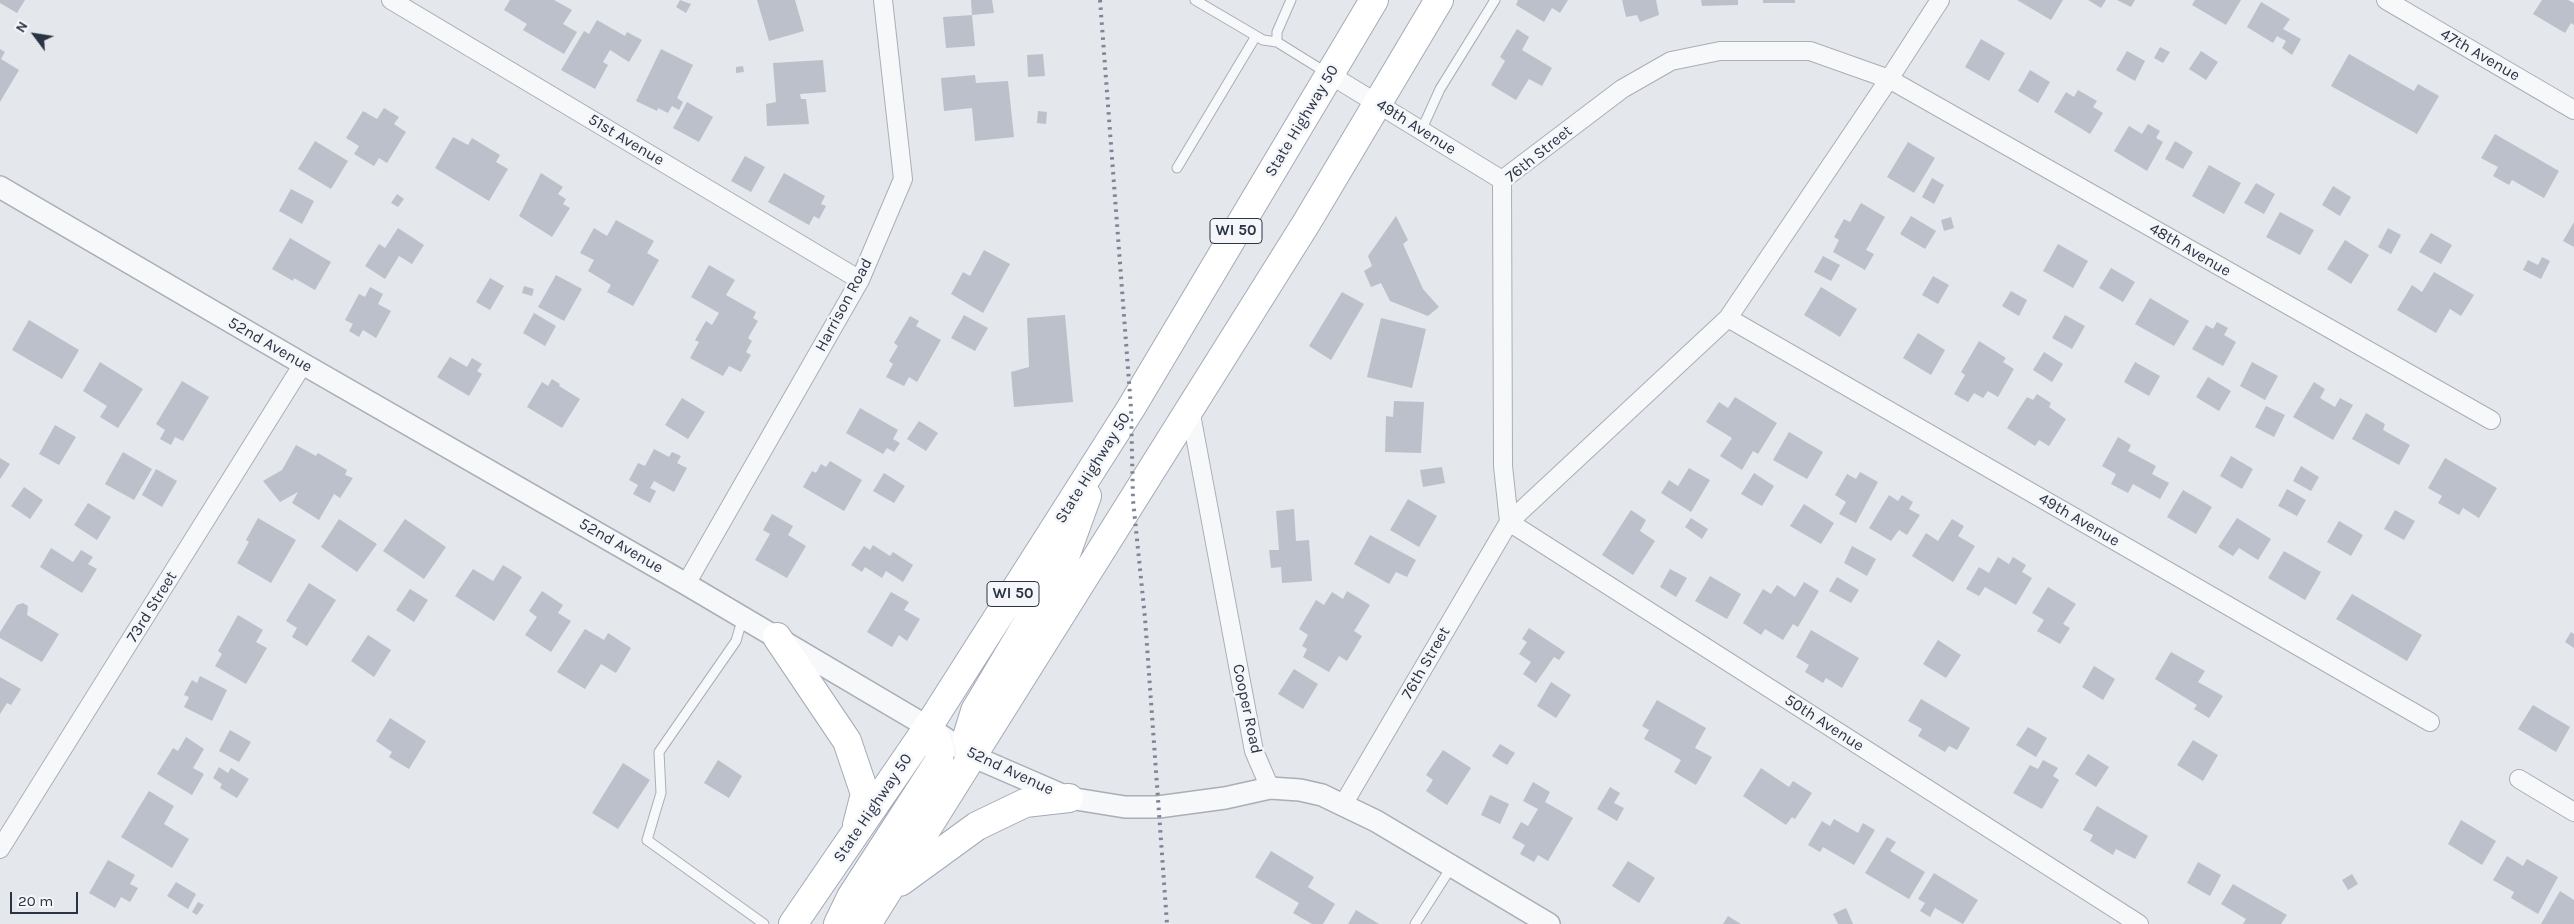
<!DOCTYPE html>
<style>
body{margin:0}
#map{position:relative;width:2574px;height:924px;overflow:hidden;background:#e4e7ec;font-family:Karla,sans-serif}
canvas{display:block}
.north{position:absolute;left:10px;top:10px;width:50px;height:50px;-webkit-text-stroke:4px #f4f6f9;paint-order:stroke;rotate:301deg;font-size:14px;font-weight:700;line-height:20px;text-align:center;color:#2b3445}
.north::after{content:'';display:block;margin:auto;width:18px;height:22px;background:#2b3445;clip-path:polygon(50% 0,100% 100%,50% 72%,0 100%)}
.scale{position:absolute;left:10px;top:892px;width:68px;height:22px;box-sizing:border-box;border:2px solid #2b3445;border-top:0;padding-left:6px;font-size:15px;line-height:18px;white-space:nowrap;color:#2b3445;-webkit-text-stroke:4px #f4f6f9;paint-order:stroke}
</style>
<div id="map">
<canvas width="2574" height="924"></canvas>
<div class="north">N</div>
<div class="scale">20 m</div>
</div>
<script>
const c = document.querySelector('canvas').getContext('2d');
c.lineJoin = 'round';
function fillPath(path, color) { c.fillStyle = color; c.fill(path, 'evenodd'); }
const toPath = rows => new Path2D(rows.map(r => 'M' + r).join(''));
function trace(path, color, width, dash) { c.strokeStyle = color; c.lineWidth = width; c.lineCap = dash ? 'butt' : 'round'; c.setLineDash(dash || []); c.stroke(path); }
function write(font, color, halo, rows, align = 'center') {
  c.font = font + ' Karla,sans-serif'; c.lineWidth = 5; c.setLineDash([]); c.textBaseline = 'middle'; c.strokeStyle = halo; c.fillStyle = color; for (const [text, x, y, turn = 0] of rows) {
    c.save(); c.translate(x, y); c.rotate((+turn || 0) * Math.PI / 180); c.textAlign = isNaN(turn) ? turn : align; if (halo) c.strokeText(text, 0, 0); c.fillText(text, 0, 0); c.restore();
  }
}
fillPath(toPath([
 [0,0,25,0,17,13,0,3],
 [510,0,554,0,572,10,563,24,577,32,564,54,523,30,527,24,504,10],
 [680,0,691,4,686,13,676,7],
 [757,0,795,0,804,31,769,41],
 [971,0,992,0,994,13,972,15],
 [1518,0,1568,0,1560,13,1552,8,1544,22,1516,5],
 [1622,0,1656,0,1659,15,1640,22,1637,15,1626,17],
 [1701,0,1738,0,1738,5,1702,6],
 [1763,0,1795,0,1795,3,1763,3],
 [2017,0,2063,0,2051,20],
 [2088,0,2106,0,2101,8],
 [2117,0,2135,0,2131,7],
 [2195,0,2241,0,2226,25,2192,5],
 [2542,0,2568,0,2574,3,2574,25,2571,23,2565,33,2533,14],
 [2261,2,2290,19,2283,29,2301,39,2292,55,2282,48,2286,41,2277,36,2273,43,2247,27],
 [972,15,975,46,946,48,943,17],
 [597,20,625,36,627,32,642,40,629,62,610,50,603,62,608,65,595,89,561,70,584,31,589,34],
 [1517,29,1529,37,1522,50,1552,68,1542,86,1529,79,1516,100,1491,85,1505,61,1500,57],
 [1981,39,2005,53,1989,81,1965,67],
 [2160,47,2170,52,2163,63,2154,58],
 [0,49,5,52,1,59,19,70,0,102],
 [661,49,693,65,677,98,683,102,679,110,672,106,668,113,658,108,657,111,636,101],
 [2127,51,2145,61,2135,81,2116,70],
 [2201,51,2218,62,2206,80,2189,69],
 [1043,54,1045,76,1028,77,1027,55],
 [2349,54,2414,91,2418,84,2439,96,2417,134,2331,86],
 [823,60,826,92,800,94,801,99,806,99,809,124,767,126,766,104,776,102,773,63],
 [743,66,744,72,736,73,736,67],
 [2030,70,2050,82,2038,103,2018,91],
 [975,75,976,83,1008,81,1014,137,975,141,972,108,944,111,941,78],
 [2078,90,2097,101,2093,107,2103,113,2090,134,2054,112,2066,92,2074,97],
 [687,102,713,117,699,142,673,128],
 [384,108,399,117,394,124,406,132,387,163,379,158,374,166,354,154,359,146,346,138,363,111,377,119],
 [1038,111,1047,112,1046,124,1037,123],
 [2148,124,2160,131,2156,138,2163,142,2147,171,2114,151,2129,126,2142,134],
 [2495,134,2559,171,2544,198,2512,180,2509,185,2493,176,2498,167,2481,158],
 [453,137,468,145,472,138,500,155,496,162,508,169,489,201,435,168],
 [315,141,348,161,331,189,298,169],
 [2175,141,2193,152,2183,169,2165,159],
 [1908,142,1935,158,1914,193,1887,177],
 [745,156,765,167,751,192,731,181],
 [2209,165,2241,183,2224,214,2192,196],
 [541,173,563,187,558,194,566,199,563,204,570,208,552,237,519,216],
 [784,173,825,196,821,204,826,206,819,219,814,216,809,225,768,202],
 [1932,178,1944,185,1934,204,1922,197],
 [2256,183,2275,194,2264,214,2244,203],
 [2333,186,2351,197,2340,216,2322,205],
 [291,189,314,201,302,224,279,211],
 [397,194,404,199,398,207,391,203],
 [1861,203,1885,217,1866,250,1874,254,1865,270,1833,252,1839,240,1834,237,1844,219,1850,222],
 [2280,212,2314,230,2300,255,2266,237],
 [1396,216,1408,240,1403,244,1423,289,1439,307,1428,316,1390,301,1381,283,1371,287,1364,271,1372,266,1368,256],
 [1911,216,1936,231,1925,249,1900,234],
 [1951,217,1954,228,1944,231,1941,220],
 [616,220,654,241,647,253,659,260,633,306,607,292,611,285,588,271,594,260,580,253,594,228,607,236],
 [2574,222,2574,247,2563,241],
 [398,228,424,245,412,264,399,256,385,279,365,266,379,244,385,248],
 [2388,228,2401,235,2391,254,2378,247],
 [2431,233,2452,245,2441,264,2419,252],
 [290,238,331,262,315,290,294,278,293,281,272,269],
 [2345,240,2369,255,2351,284,2327,269],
 [2058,244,2088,261,2073,288,2043,271],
 [984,250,1010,264,983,313,951,294,963,272,970,276],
 [1823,256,1840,265,1831,281,1814,272],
 [2542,257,2550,261,2541,279,2523,270,2528,260,2538,265],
 [709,265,735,280,726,295,756,312,753,318,758,321,748,338,752,341,746,352,751,355,741,372,729,366,723,376,690,358,699,342,695,340,706,321,712,325,719,313,691,297],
 [2111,268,2135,282,2123,302,2099,288],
 [2434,272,2474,295,2461,316,2450,309,2436,333,2397,310,2412,285,2422,292],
 [556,275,582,289,564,321,538,307],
 [1933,276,1949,285,1938,304,1922,295],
 [490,278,504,286,490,310,476,302],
 [524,286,534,289,532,296,522,293],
 [370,287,383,294,378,304,391,311,376,338,363,330,359,337,349,331,353,324,345,320,359,294,365,297],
 [1821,287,1857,309,1840,337,1804,315],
 [2011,291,2027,300,2019,316,2002,306],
 [1342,292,1364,304,1331,360,1309,346],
 [2150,298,2189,321,2174,346,2135,324],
 [534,313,556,326,545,346,523,333],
 [964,315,988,328,975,351,951,338],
 [1065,315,1073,402,1014,407,1011,372,1029,367,1027,318],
 [2065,315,2085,326,2072,349,2052,338],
 [910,316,919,321,916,326,941,340,917,382,909,377,904,386,886,377,893,364,889,361,898,346,894,343],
 [1381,318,1426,329,1412,388,1367,377],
 [29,320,79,350,62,379,12,350],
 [2217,322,2228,328,2224,335,2236,342,2223,366,2192,349,2206,325,2213,329],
 [1918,333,1945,350,1931,375,1903,358],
 [1979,341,2006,358,2003,362,2014,369,1998,397,1988,391,1983,398,1974,393,1968,402,1954,394,1965,375,1961,372],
 [2044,352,2063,364,2052,382,2033,370],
 [450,357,467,367,472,358,482,364,477,371,482,374,469,396,437,377],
 [100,362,143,389,118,428,100,417,107,406,83,391],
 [2135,362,2160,376,2149,396,2124,382],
 [2252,362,2278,376,2265,400,2240,386],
 [2208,377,2231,391,2219,411,2196,397],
 [552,379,560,384,559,386,580,399,562,428,527,407,542,382,548,386],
 [182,381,209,397,183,441,175,437,171,445,160,439,165,430,156,424],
 [2314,382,2325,389,2320,398,2335,407,2340,398,2353,405,2333,440,2293,417],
 [2037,394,2051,403,2049,407,2066,419,2049,446,2039,440,2035,446,2007,428,2027,397,2033,400],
 [1735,397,1777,423,1758,454,1753,451,1742,470,1720,456,1732,438,1706,422,1719,402,1728,408],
 [682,398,705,412,688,439,665,425],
 [1394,401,1424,402,1421,453,1385,452,1386,416,1393,417],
 [2266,406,2285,415,2274,437,2255,427],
 [860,408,898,430,893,439,900,443,894,452,887,448,883,454,846,433],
 [2366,413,2385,424,2383,430,2410,445,2399,465,2352,439],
 [919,421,938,433,926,451,907,439],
 [55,425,76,437,59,465,39,454],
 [1789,432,1823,452,1807,479,1773,460],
 [2118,437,2131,445,2128,451,2156,466,2152,474,2169,483,2160,499,2133,484,2128,493,2111,484,2116,474,2102,466],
 [296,445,316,456,318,453,347,470,345,475,353,478,340,498,334,494,319,520,292,503,298,492,280,502,263,481,282,470],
 [654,449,669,457,672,452,681,456,677,463,687,468,674,492,654,481,650,488,656,491,650,503,633,494,638,485,629,480,638,463,645,466],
 [123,452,152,469,134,500,105,484],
 [2231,456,2253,469,2242,489,2220,476],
 [0,458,10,464,0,479],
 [2445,458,2497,488,2479,518,2463,508,2459,515,2438,503,2442,496,2428,488],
 [830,461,862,480,844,511,803,487,812,471,816,473,821,464,826,467],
 [2301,466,2319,477,2311,491,2293,481],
 [1442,467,1445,483,1423,487,1420,470],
 [1689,468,1710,480,1691,512,1661,493,1669,480,1678,486],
 [156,469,177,481,162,507,142,495],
 [1860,472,1878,482,1856,523,1839,514,1846,502,1835,495,1847,474,1856,479],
 [884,473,905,486,894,503,873,491],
 [1754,473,1774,486,1762,506,1741,494],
 [24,487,43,500,30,519,11,506],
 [2287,489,2306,500,2297,516,2278,506],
 [2183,490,2212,507,2196,534,2167,517],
 [1889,495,1898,501,1902,495,1913,502,1909,509,1920,515,1907,535,1899,530,1891,541,1869,528],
 [1408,499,1437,516,1419,547,1390,530],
 [88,503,111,517,97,540,74,525],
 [1804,504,1834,523,1821,544,1790,526],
 [1294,509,1296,541,1309,540,1312,581,1282,583,1281,567,1271,568,1269,550,1279,550,1276,511],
 [1631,510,1646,520,1640,531,1655,541,1633,575,1602,555],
 [2395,510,2415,521,2404,540,2384,529],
 [772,514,793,526,788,535,806,546,787,578,755,560,770,534,763,530],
 [258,518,296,540,271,583,237,563,249,542,246,540],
 [1691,518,1708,529,1702,539,1685,527],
 [2237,518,2271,539,2258,560,2239,548,2233,556,2218,547],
 [339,519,377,544,357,572,321,547],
 [405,519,446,547,424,579,383,551],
 [1952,519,1964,526,1958,536,1975,546,1953,582,1912,556,1926,533,1938,541],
 [2339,521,2363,535,2351,556,2327,542],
 [1370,535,1416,560,1407,577,1396,572,1389,584,1354,564],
 [873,545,890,556,893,552,913,565,903,582,886,571,882,578,865,567,862,572,851,565,864,546,870,550],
 [1852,546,1876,559,1867,576,1844,563],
 [51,548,73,562,81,550,93,557,88,564,97,569,82,593,40,567],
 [2284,551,2321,572,2305,600,2268,578],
 [1998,557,2009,564,2013,557,2026,565,2022,572,2032,578,2016,605,1985,587,1979,596,1966,589,1979,567,1989,573],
 [503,565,522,577,494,621,455,596,473,569,493,581],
 [1670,569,1687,578,1676,597,1660,587],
 [1710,576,1741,594,1727,619,1695,601],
 [1837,577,1859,590,1851,603,1829,591],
 [1804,582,1819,591,1798,627,1793,624,1783,640,1765,629,1761,635,1743,623,1763,589,1771,594,1777,585,1795,597],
 [309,583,336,600,307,646,292,637,297,628,286,621],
 [2048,587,2076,604,2063,624,2070,628,2060,644,2037,631,2044,620,2032,613],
 [410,589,428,600,414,622,396,610],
 [542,591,563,605,558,613,571,621,551,652,525,635,537,617,529,611],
 [1347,591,1370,605,1354,631,1362,636,1347,661,1339,656,1329,672,1303,657,1307,649,1302,646,1308,635,1299,629,1316,600,1324,605,1332,592,1343,599],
 [891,592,909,602,904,610,920,619,907,641,899,635,892,647,867,632],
 [2352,594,2422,635,2407,661,2336,619],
 [23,603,28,606,27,615,59,634,42,662,0,638,0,632,17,605],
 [238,615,263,630,256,642,267,648,246,684,215,666,222,654,218,651],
 [1529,628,1565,652,1559,660,1554,657,1536,683,1523,674,1531,662,1519,654,1527,642,1522,639],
 [585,629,604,640,608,633,631,648,616,673,601,664,585,689,557,672],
 [1811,630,1859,658,1842,688,1826,678,1823,683,1805,672,1809,665,1796,657],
 [2571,632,2574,634,2574,648,2565,642],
 [368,635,391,650,374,677,351,661],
 [1938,640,1961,655,1946,678,1923,664],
 [2171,652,2205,671,2198,682,2223,696,2209,718,2194,709,2197,705,2155,679],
 [2094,666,2115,679,2103,700,2082,687],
 [1294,669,1318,684,1303,709,1278,694],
 [200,676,227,690,212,721,184,707,189,697,184,695,192,680,197,683],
 [0,677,21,689,11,705,7,703,0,714],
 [1551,682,1571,695,1556,718,1537,706],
 [1921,699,1970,728,1957,750,1949,746,1945,752,1918,736,1922,729,1908,721],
 [1657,700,1706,728,1695,748,1712,757,1696,785,1674,772,1681,760,1644,739,1649,730,1642,726],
 [2533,705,2570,727,2556,752,2518,729],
 [390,718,426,741,409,769,389,757,392,752,376,741],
 [2028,727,2047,738,2036,757,2016,745],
 [230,730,251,742,239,762,219,751],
 [186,737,204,749,193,768,204,774,192,795,157,774,173,748,178,751],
 [2193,740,2218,755,2203,781,2177,765],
 [1500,744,1515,753,1507,765,1492,756],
 [1443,750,1471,768,1447,805,1426,791,1433,780,1426,775],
 [2088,754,2109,767,2096,787,2075,774],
 [718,760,742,776,729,798,704,783],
 [2043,760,2058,768,2053,776,2059,780,2042,809,2013,793,2030,765,2038,769],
 [623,763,650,780,618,829,592,813],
 [219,767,228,773,231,768,249,779,237,798,220,788,222,784,213,778],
 [1761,768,1789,787,1793,781,1812,793,1795,819,1792,817,1786,825,1743,796],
 [1533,782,1550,792,1545,802,1573,818,1548,861,1538,855,1534,862,1520,854,1525,845,1512,838,1521,822,1528,826,1538,809,1523,801],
 [1610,787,1620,793,1614,803,1624,808,1617,821,1597,809],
 [149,791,174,806,164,824,189,839,172,868,121,837],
 [1490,795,1509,804,1500,824,1481,815],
 [2097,806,2148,836,2135,859,2116,849,2113,855,2090,841,2093,835,2083,830],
 [1834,819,1858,833,1863,823,1875,830,1854,865,1823,847,1820,852,1808,845,1822,821,1830,826],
 [2461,820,2496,841,2482,865,2448,844],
 [1887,837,1896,842,1890,851,1925,872,1909,899,1865,873],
 [1271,851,1314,877,1308,887,1335,904,1323,924,1312,924,1293,913,1299,903,1255,877],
 [2507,856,2523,866,2527,859,2558,877,2538,914,2511,898,2514,892,2493,880],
 [108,860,135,875,130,884,138,888,130,902,121,897,115,908,89,893],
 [1628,861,1655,878,1639,903,1612,886],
 [2198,862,2221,875,2210,896,2187,883],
 [1934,873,1978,900,1963,924,1935,908,1930,917,1920,911,1925,903,1918,899],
 [2352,874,2358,884,2348,890,2342,880],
 [176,882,196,894,188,909,167,896],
 [2233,884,2287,915,2281,924,2243,924,2246,919,2221,904],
 [2560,891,2574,900,2574,924,2541,924],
 [198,902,204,905,197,915,192,912],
 [1846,908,1853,924,1838,924,1833,914],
 [1356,910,1379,924,1348,924],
 [1728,916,1741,924,1723,924]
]), '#bbc0ca');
const service = toPath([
 [1195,0,1263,40,1277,42],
 [1291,0,1277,32,1277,42,1327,73],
 [1421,131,1440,89,1495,0],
 [1177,168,1256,36],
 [743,617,736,641,659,752,661,793,647,840,764,924],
 [1415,924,1452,866]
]);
const minor = toPath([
 [391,0,860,280],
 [2386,0,2574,110],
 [1329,74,1502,180],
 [1728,318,2430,722],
 [1190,409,1254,751,1270,788],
 [686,584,860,280,903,179,883,0],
 [2519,779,2574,812],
 [1344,803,1509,522,1728,318,1889,79,1940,0],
 [0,849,303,364],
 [2139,924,1509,522,1503,466,1502,180,1622,89,1671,61,1720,51,1810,51,1889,79,2491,420]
]);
const tertiary = toPath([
 [0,187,303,364,686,584,928,727,972,756,1069,798,1125,807,1158,807,1225,798,1270,788,1300,790,1322,795,1376,821,1549,924]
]);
const primary = toPath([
 [777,637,847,741,865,794,857,825],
 [972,756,967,737,975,711,1043,597,1066,554,1087,496],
 [900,882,977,826,1025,803,1069,798],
 [793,924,928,727,1131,408,1374,0],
 [838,924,851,897,939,761,940,750,937,741,928,727],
 [867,924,1307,222,1439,0]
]);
trace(service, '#a9aeb7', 11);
trace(minor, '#a9aeb7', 20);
trace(tertiary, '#a9aeb7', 24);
trace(primary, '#a3abb8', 30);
trace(service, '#f7f8fa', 9);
trace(minor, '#f7f8fa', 18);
trace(tertiary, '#f7f8fa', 21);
trace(primary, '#fff', 28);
trace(toPath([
 [1100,0,1131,408,1133,500,1145,618,1167,924]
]), '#7d8696', 4, [2.5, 5]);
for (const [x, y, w] of [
 [1236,231,52],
 [1013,594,52]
]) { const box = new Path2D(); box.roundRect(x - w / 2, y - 12.5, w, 25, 4); c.fillStyle = '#f4f6f9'; c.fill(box); trace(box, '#2b3445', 1); }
write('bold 15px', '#2b3445', null, [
 ["WI 50",1236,231],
 ["WI 50",1013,594]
]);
write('16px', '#2b3445', '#f4f6f9', [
 ["47th Avenue",2480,55,30],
 ["State Highway 50",1302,121,-59],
 ["49th Avenue",1416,127,32],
 ["51st Avenue",626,140,31],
 ["76th Street",1539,154,-39],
 ["48th Avenue",2190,250,30],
 ["Harrison Road",844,305,-62],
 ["52nd Avenue",270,345,30],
 ["State Highway 50",1093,468,-58],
 ["49th Avenue",2079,520,30],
 ["52nd Avenue",621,546,30],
 ["73rd Street",152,607,-58],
 ["76th Street",1426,663,-60],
 ["Cooper Road",1247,709,78],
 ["50th Avenue",1824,723,33],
 ["52nd Avenue",1010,771,25],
 ["State Highway 50",873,808,-56]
]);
</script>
